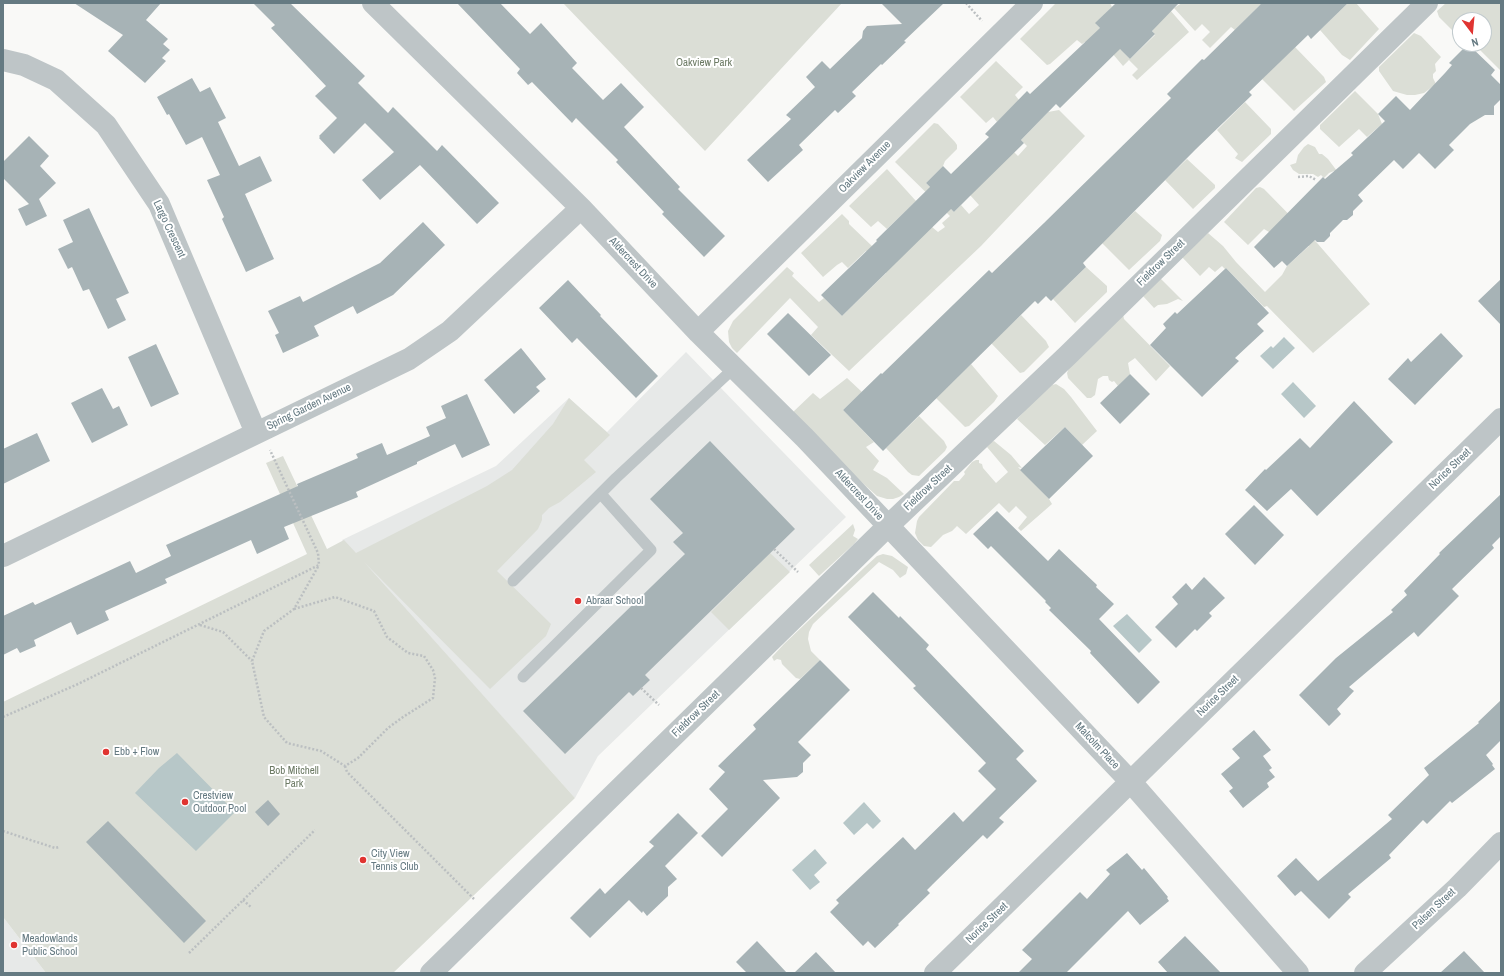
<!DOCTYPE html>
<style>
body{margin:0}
#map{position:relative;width:1504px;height:976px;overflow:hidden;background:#f9f9f7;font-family:"Archivo Narrow",sans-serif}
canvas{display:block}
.frame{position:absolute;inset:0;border:4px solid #657a82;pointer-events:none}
.north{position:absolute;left:1452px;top:12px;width:40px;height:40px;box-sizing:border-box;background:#fff;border:1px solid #c1cacd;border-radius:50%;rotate:164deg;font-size:11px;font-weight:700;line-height:16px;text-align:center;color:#657a82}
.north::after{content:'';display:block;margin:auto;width:14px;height:18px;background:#e03431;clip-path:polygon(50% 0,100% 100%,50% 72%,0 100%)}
</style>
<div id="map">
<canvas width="1504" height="976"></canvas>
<div class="frame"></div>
<div class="north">N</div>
</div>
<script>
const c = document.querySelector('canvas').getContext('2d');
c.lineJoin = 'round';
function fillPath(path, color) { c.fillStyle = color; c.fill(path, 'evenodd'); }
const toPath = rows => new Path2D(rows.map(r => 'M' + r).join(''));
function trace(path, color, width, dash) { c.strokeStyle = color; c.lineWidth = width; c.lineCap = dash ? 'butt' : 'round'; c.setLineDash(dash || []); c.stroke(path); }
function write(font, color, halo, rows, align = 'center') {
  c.font = font + ' "Archivo Narrow",sans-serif'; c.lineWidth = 4; c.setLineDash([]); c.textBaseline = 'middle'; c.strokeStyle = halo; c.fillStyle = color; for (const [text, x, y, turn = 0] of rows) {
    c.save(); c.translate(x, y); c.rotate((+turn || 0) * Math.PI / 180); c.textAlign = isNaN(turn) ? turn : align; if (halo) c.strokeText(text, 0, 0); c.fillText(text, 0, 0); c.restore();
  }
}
fillPath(toPath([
 [686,352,846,517,598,756,575,798,342,540,496,466,569,398,607,432],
 [3,917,46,973,3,973]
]), '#e7e9e8');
fillPath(toPath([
 [563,3,842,3,705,151],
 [1056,3,1110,3,1112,7,1096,24,1130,59,1155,35,1150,27,1170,10,1189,32,1137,80,1132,75,1138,69,1129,60,1123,66,1112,53,1090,47,1085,42,1082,44,1077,40,1050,64,1047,65,1020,39],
 [1182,3,1273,3,1269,13,1260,5,1235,30,1231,27,1210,48,1202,40,1210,32,1202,24,1195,31,1174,8],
 [1348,3,1356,3,1379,29,1350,60,1342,55,1320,30],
 [1446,3,1501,3,1501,71,1474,44,1484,44,1484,20,1460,20,1460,38,1439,17,1437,11],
 [1414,33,1421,36,1441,57,1435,64,1436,71,1433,74,1433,78,1436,84,1424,93,1415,95,1407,95,1393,91,1379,71,1379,67],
 [1295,47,1324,77,1326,82,1294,111,1262,79],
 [996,61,1023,87,1015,95,1019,100,997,122,993,117,986,123,960,97],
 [1355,91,1378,114,1382,124,1367,137,1359,129,1339,147,1320,129,1320,125],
 [1245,102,1271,129,1271,134,1242,162,1235,158,1238,154,1217,130],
 [1059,110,1085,136,981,246,849,371,811,335,818,327,790,298,737,353,732,348,729,342,728,331,733,321,787,267,794,273,792,276,819,302,824,298,842,316,886,273,866,251,848,268,842,262,837,265,823,277,801,253,842,214,849,221,849,224,873,247,932,227,938,232,945,227,942,223,950,216,895,162,934,123,938,124,955,142,957,145,957,149,945,161,943,166,926,183,954,212,961,205,969,214,979,205,970,195,1011,149,1018,156,1027,146,1021,140,1048,112],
 [1308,144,1315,147,1319,154,1322,154,1328,159,1337,171,1335,172,1334,171,1329,173,1324,178,1321,175,1318,177,1313,174,1299,174,1293,170,1290,165,1296,163,1298,155,1304,147],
 [1187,159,1215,185,1215,188,1193,209,1165,180],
 [887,169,916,201,887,229,878,221,871,227,849,206],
 [1260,187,1264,189,1318,244,1370,304,1313,353,1267,306,1264,307,1226,268,1225,269,1222,266,1215,272,1209,267,1200,276,1182,257,1208,233,1223,246,1236,262,1265,292,1282,275,1287,266,1309,246,1269,232,1264,229,1248,245,1224,222,1256,188],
 [1135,211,1162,235,1160,241,1129,270,1102,243],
 [1086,267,1107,286,1107,292,1075,323,1053,299],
 [1160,278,1183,301,1178,299,1167,304,1158,305,1154,308,1143,296],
 [1123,314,1124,319,1170,366,1156,381,1135,358,1128,363,1130,374,1118,386,1114,381,1112,382,1109,380,1108,376,1103,376,1098,379,1095,395,1091,398,1087,398,1068,378,1067,373,1069,368],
 [1021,315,1046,341,1049,347,1024,372,1020,373,991,343],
 [971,364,998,396,994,402,969,426,965,427,936,398],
 [847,378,862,392,843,410,874,442,866,447,879,461,873,470,887,478,904,494,899,497,893,499,887,499,877,496,857,478,793,412,813,393,820,399],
 [1056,384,1064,389,1071,397,1097,431,1082,445,1065,427,1045,445,1017,419,1029,406,1052,385],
 [569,398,610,435,584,460,596,472,560,502,549,508,542,515,542,520,538,529,497,571,551,624,546,636,490,689,364,562,575,798,393,973,46,973,3,917,3,702,307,554,266,463,283,456,327,549,344,540,356,553,487,486,512,470,553,424],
 [919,416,944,441,947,447,945,451,919,476,912,475,908,472,886,448],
 [994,441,1011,455,1022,468,1018,467,1049,499,1052,504,1021,531,1018,528,1027,517,1016,506,1009,513,999,503,966,534,957,526,952,531,943,535,931,547,924,546,918,540,915,533,917,521,919,517,954,481,959,481,965,474,964,472,972,462,976,460,979,460,979,463,982,464,983,468,996,483,1008,472,987,447,991,442],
 [853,524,855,530,853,536,858,539,854,544,819,576,809,565],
 [770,553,790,572,729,630,711,612],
 [883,554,892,556,908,567,906,574,900,578,893,570,879,562,813,624,809,632,808,639,811,651,820,660,800,679,796,678,782,664,781,660,777,659,774,661,772,657,784,644,865,567,877,556]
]), '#dbded6');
fillPath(toPath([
 [1284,337,1295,348,1273,369,1260,356,1271,346,1273,348],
 [1293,382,1316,406,1304,418,1281,394],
 [1127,614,1152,640,1139,653,1113,626],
 [177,753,235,812,196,851,135,793,159,768],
 [864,802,881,821,873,829,867,823,854,835,843,823],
 [815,849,827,863,814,875,820,882,810,890,792,870]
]), '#b7c7c8');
fillPath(toPath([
 [74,3,161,3,146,20,168,39,163,44,170,50,162,58,166,61,145,83,108,51,123,35],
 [253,3,290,3,365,76,358,83,388,113,393,107,437,151,442,145,499,203,477,224,420,165,380,200,362,180,394,152,365,123,334,154,319,138,320,137,319,136,337,118,315,96,326,86,271,28,275,25],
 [457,3,500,3,530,34,541,23,577,63,572,68,603,100,621,83,644,107,624,127,680,187,678,189,725,236,704,257,662,214,664,212,616,162,618,160,576,118,572,123,532,82,528,85,517,73,520,69],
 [881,3,944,3,904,41,906,42,882,65,881,64,852,92,856,96,838,113,835,110,799,145,803,150,768,182,747,160,791,119,786,115,815,87,806,77,822,61,830,69,862,38,863,31,867,26,902,24],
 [1116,3,1179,3,1152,31,1155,34,1130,59,1120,49,1060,108,1056,104,1021,140,1024,143,970,196,954,212,951,209,842,316,821,295,877,241,876,240,930,187,926,183,943,166,951,174,989,137,985,134,1027,91,1030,94,1100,28,1095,23],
 [1262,3,1348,3,1311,39,1308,35,1249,92,1252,95,1196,149,1083,263,1086,267,1051,301,1046,296,1038,304,1035,301,883,451,843,410,881,373,882,374,989,270,992,273,1044,223,1171,98,1167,94,1202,59,1204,60],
 [1468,44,1495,70,1491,75,1501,85,1501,99,1494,106,1494,115,1485,115,1470,124,1449,145,1454,150,1435,169,1419,153,1403,169,1394,160,1358,195,1363,201,1353,211,1353,215,1347,220,1343,220,1330,233,1330,236,1324,242,1317,242,1315,240,1287,266,1282,261,1274,268,1254,247,1323,177,1325,179,1353,155,1351,153,1385,121,1378,114,1396,96,1410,110,1445,73,1452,65,1449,63],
 [192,78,200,92,210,87,226,118,218,122,239,166,260,156,272,181,245,194,274,259,246,272,222,219,224,217,207,180,220,175,202,137,186,145,169,114,167,115,157,97],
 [29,136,49,156,40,166,56,183,39,199,47,216,26,226,18,209,29,204,3,178,3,162],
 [89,208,129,293,116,299,126,320,108,329,89,289,83,291,72,267,68,269,58,249,73,242,63,220],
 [423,222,445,245,393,295,357,314,353,306,314,326,319,336,283,353,275,335,279,333,268,311,300,296,303,302,380,263],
 [1226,268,1269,313,1257,324,1264,331,1235,358,1239,361,1202,397,1150,345,1166,328,1163,324,1175,312,1177,314],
 [1501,279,1501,325,1478,301],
 [568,280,601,315,600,316,658,376,636,398,577,338,572,343,539,308],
 [788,313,831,355,809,376,767,334],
 [1441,333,1463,356,1415,405,1388,379,1408,358,1411,362],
 [156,344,179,394,151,407,128,357],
 [521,348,546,379,536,387,540,391,514,414,484,380],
 [1130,374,1150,394,1120,424,1100,403],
 [102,388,113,409,119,406,128,425,92,443,71,403],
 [467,394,490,445,462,458,455,444,417,462,417,464,356,492,358,497,284,527,289,539,257,554,251,540,165,579,167,583,105,611,109,620,77,635,71,622,34,640,36,646,20,653,17,648,3,655,3,616,33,602,35,605,130,561,136,573,171,556,166,545,298,486,297,484,358,458,356,454,382,443,387,455,430,436,426,427,446,418,441,406],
 [1354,401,1393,442,1317,516,1291,489,1267,511,1245,490,1265,469,1266,470,1300,438,1310,448],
 [1065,427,1093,456,1049,499,1020,470],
 [37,433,50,461,3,484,3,449],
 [710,441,795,529,645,675,650,680,633,696,629,692,565,754,523,711,685,554,673,542,683,533,650,499],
 [1501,494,1501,536,1492,545,1494,548,1452,589,1459,596,1418,637,1414,632,1349,687,1354,691,1337,709,1341,714,1329,726,1299,695,1336,658,1393,612,1391,610,1407,595,1404,591,1440,554,1439,553],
 [1254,505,1284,535,1255,565,1225,534],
 [997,511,1048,561,1059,549,1097,585,1096,587,1114,604,1099,619,1160,682,1138,704,1090,653,1091,651,1049,610,1051,608,1045,602,1046,601,991,546,988,549,973,534],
 [1204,577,1225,598,1209,613,1212,616,1197,631,1195,629,1176,648,1155,627,1178,604,1172,597,1186,583,1192,590],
 [873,592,899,618,900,616,929,645,926,649,1024,751,1016,759,1037,781,999,818,1004,822,987,839,983,835,933,884,927,890,930,893,898,924,899,925,875,948,868,941,863,946,830,912,839,903,836,900,903,837,915,850,954,812,963,822,996,789,978,771,986,763,913,688,916,686,848,617],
 [820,660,850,690,798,742,811,755,803,763,803,772,797,777,763,780,780,798,722,857,701,836,728,809,709,789,725,772,718,766,756,729,753,725],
 [1501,700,1501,740,1486,755,1493,764,1492,765,1495,769,1452,803,1450,801,1427,824,1423,820,1389,855,1391,858,1348,894,1351,897,1329,919,1301,891,1295,896,1277,876,1296,858,1318,881,1392,819,1388,815,1429,775,1424,768,1479,723,1478,722],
 [1254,730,1271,750,1263,756,1272,768,1269,770,1275,777,1267,783,1269,787,1243,808,1229,791,1233,788,1221,774,1240,758,1232,749],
 [268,800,280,814,268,826,255,812],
 [678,813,698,833,665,866,677,879,668,887,668,896,647,916,643,911,642,913,629,900,590,938,570,918,600,888,605,894,654,846,649,842],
 [108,821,206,921,184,943,86,842],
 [1127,853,1142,870,1144,868,1168,897,1167,898,1169,901,1140,925,1128,911,1066,973,1018,973,1032,959,1022,950,1080,892,1087,899,1110,874,1106,870],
 [1185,936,1221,973,1168,973,1158,962],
 [757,941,787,973,747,973,736,962],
 [1464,951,1485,973,1440,973],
 [816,952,836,973,794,973]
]), '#a7b3b6');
trace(toPath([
 [966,3,982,21],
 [1298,177,1309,176,1316,180],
 [774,549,798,572],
 [294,609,335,597,374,611,387,637,408,653,424,656,433,670,435,678,433,698,403,717,388,728,358,758,345,766,321,751,287,743,264,717,252,661,264,631,294,609,319,565],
 [200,625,223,632,252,661],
 [641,688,659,705],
 [3,717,78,684,319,565,318,553,270,450],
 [345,766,347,772,474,899],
 [3,831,55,848,59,847],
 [243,900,252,908],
 [189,953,315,830]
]), '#bbbfc1', 2.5, [2, 2]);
trace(toPath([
 [513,581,616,478,734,368],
 [523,677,651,550,601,494]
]), '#bec5c7', 11);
trace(toPath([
 [373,3,581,208,698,332,805,438,1130,781,1298,973],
 [3,60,24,65,56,80,106,125,159,204,256,433],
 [698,332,1032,3],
 [3,556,409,359,450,331,581,208],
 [431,973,888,526,1068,355,1427,3],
 [935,973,1501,419],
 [1365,973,1457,888,1501,843]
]), '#bec5c7', 22);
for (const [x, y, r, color] of [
 [578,601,4,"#e03431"],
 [106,752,4,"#e03431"],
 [185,802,4,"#e03431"],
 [363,860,4,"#e03431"],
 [14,945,4,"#e03431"]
]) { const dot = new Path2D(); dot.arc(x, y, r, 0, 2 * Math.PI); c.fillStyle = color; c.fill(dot); trace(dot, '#fff', 1.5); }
write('11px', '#6c7a64', '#fff', [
 ["Oakview Park",704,63],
 ["Bob Mitchell",294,771],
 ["Park",294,784]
]);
write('11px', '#657a82', '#fff', [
 ["Oakview Avenue",865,167,-45],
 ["Largo Crescent",169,229,65],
 ["Aldercrest Drive",633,263,47],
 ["Fieldrow Street",1161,263,-44],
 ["Spring Garden Avenue",309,407,-26],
 ["Norice Street",1450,469,-44],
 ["Fieldrow Street",928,488,-43],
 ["Aldercrest Drive",859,495,47],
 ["Norice Street",1218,696,-44],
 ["Fieldrow Street",696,714,-44],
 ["Malcolm Place",1097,746,47],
 ["Palsen Street",1434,909,-43],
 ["Norice Street",987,923,-44]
]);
write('11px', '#657a82', '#fff', [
 ["Abraar School",586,601],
 ["Ebb + Flow",114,752],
 ["Crestview",193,796],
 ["Outdoor Pool",193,809],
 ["City View",371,854],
 ["Tennis Club",371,867],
 ["Meadowlands",22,939],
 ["Public School",22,952]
], 'left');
</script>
